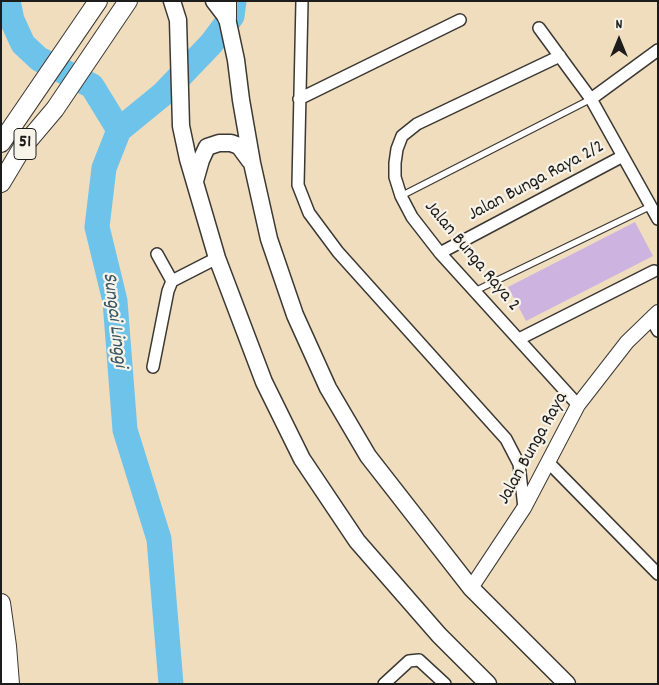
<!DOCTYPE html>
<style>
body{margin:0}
#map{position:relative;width:659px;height:685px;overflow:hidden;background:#f0ddbe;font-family:Dekko,sans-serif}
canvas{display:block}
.frame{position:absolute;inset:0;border:2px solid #1c1c1c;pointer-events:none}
.north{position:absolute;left:594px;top:15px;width:50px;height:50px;-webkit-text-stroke:4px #f7f3e8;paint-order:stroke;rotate:0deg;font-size:14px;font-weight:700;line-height:20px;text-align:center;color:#1c1c1c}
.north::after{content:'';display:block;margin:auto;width:18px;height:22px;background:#1c1c1c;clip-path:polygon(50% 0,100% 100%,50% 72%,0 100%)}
</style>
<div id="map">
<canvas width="659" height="685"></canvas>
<div class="frame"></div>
<div class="north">N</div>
</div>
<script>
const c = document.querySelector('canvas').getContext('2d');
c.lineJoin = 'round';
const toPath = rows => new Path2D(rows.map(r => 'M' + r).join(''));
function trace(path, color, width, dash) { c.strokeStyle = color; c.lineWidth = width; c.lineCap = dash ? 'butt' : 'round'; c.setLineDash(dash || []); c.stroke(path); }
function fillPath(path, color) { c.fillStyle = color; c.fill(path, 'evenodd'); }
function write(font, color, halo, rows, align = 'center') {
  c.font = font + ' Dekko,sans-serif'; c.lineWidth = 4.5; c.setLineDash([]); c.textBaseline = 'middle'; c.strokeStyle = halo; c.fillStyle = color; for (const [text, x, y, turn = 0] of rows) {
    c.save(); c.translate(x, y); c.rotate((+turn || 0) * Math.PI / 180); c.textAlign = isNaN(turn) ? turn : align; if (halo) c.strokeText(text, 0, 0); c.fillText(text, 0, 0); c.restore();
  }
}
trace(toPath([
 [8,1,12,20,23,44,39,59,92,86,119,130],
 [171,684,159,539,125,430,115,301,97,227,104,168,119,130,163,94,211,44,232,16,234,1]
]), '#6ec3eb', 25);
fillPath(toPath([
 [635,222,653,256,526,321,508,287]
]), '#cdb3df');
const service = toPath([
 [401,196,591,99],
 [475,291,651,206]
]);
const minor = toPath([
 [302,1,298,185,309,213,338,252,506,439,519,464,524,508],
 [539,28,591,99,658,219],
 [560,56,417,124,402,136,397,149,395,163,395,177,401,196,412,217,440,253,578,405],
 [299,99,460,20],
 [591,99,658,50],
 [440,253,623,156],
 [157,254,172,281],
 [651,319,658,331],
 [519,339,654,271],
 [153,367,168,291,172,281,217,258],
 [548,462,658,574],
 [384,684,409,661,419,660,445,684]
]);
const tertiary = toPath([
 [471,588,524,508,578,405,627,342,658,312]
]);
const primary = toPath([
 [172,1,178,20,181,126,188,159,217,258,264,382,302,459,357,541,439,635,488,684],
 [214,1,227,18,236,60,241,100,252,163,269,239,295,315,328,388,368,456,471,588,567,684],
 [195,181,201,160,207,147,219,143,231,143,239,146,250,161]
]);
const trunk = toPath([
 [227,18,227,1],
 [1,143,98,1],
 [1,183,22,148,55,109,128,1],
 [1,603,7,646,10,684]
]);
trace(service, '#3c3934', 8);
trace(minor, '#3c3934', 14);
trace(tertiary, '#3c3934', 16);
trace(primary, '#3c3934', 19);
trace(trunk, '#3c3934', 20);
trace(service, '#fff', 5.5);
trace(minor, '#fff', 11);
trace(tertiary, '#fff', 14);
trace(primary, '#fff', 16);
trace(trunk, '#fff', 18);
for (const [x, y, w] of [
 [25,144,22]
]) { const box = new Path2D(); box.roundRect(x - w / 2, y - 15.5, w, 31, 4); c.fillStyle = '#f7f3e8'; c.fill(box); trace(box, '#1c1c1c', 1); }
write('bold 18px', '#1c1c1c', null, [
 ["51",25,144]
]);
write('19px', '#1c1c1c', '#f7f3e8', [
 ["Jalan Bunga Raya 2/2",537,182,-28],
 ["Jalan Bunga Raya 2",471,257,50],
 ["Jalan Bunga Raya",534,449,-61]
]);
write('italic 20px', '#395664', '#f7f3e8', [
 ["Sungai Linggi",113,320,83]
]);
</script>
